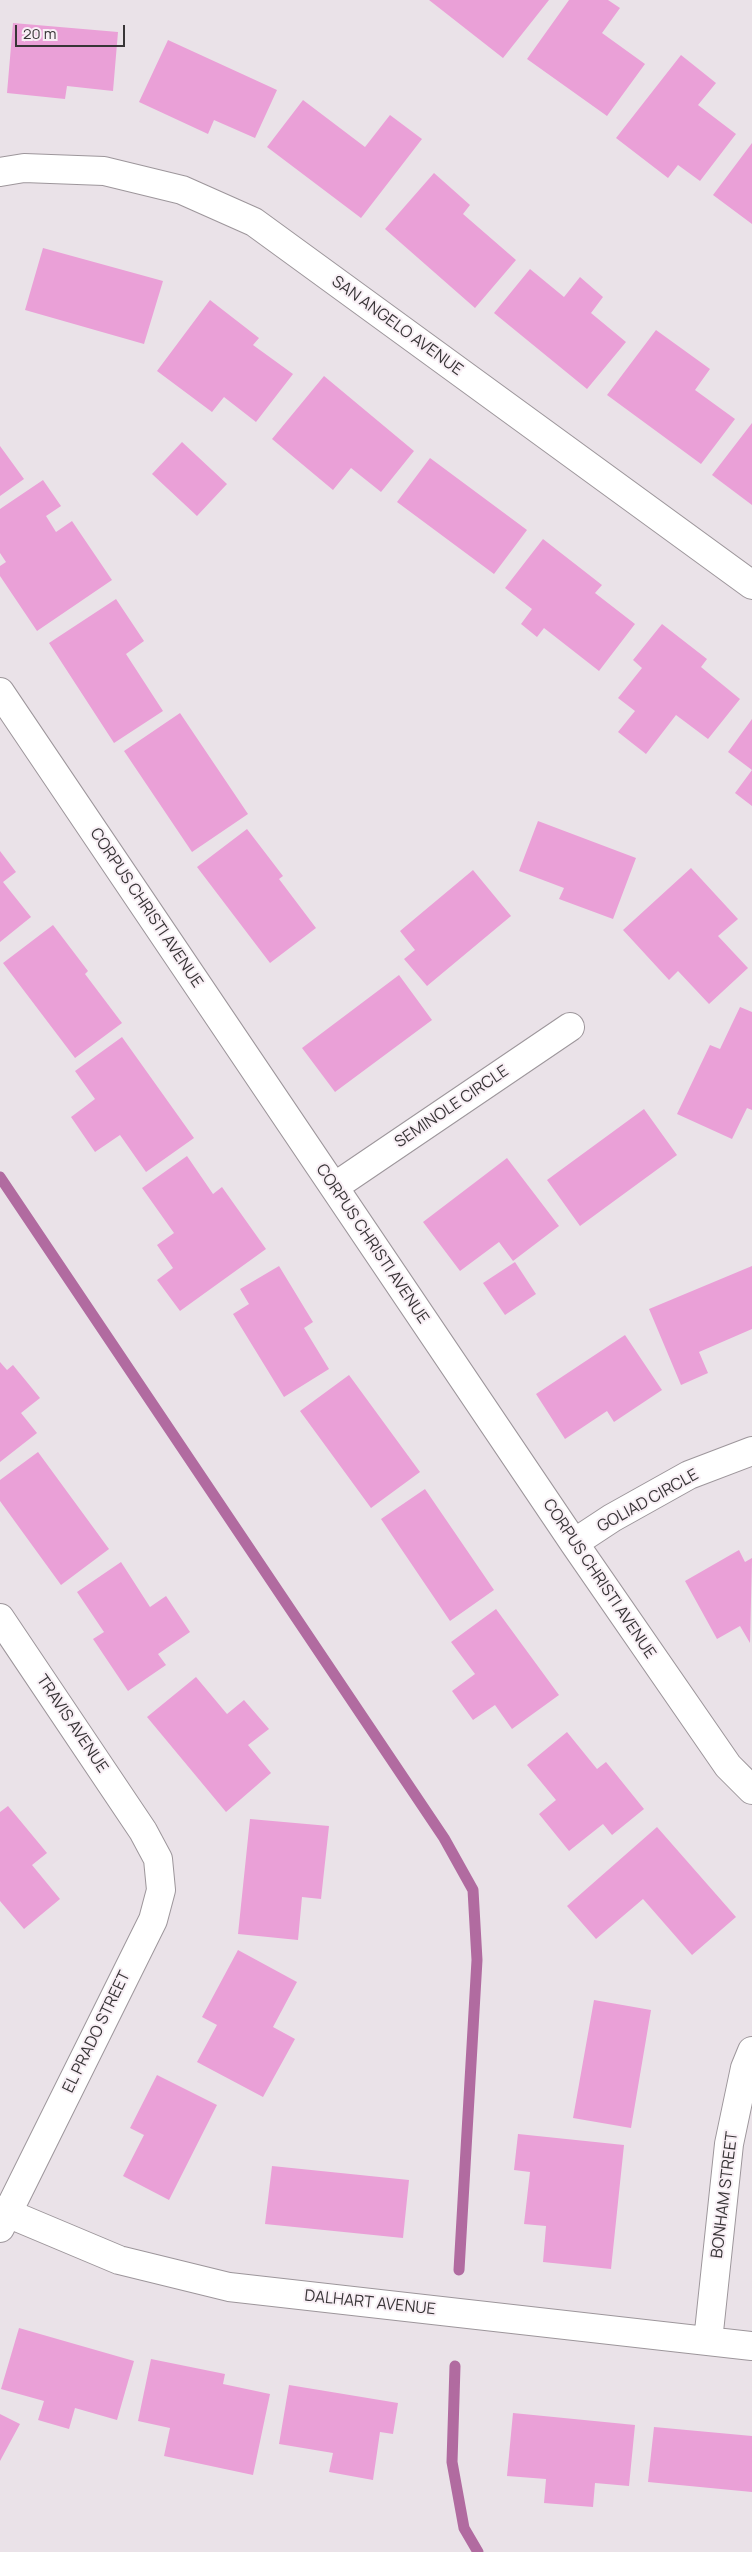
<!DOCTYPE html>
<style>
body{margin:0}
#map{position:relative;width:752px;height:2552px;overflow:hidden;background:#eae2e8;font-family:Manrope,sans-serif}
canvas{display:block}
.scale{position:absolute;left:15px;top:25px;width:110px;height:22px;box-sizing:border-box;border:2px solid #383537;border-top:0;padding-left:6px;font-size:15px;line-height:18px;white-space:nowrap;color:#383537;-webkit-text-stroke:4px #f8eff5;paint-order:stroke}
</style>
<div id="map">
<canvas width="752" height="2552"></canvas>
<div class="scale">20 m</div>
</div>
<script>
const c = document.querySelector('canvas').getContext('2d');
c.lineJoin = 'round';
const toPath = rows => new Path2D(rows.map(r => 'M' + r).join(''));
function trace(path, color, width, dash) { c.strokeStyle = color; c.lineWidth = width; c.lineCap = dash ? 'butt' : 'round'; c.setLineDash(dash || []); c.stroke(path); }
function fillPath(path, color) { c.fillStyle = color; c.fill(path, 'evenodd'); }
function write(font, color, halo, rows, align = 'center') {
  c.font = font + ' Manrope,sans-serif'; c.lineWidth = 4; c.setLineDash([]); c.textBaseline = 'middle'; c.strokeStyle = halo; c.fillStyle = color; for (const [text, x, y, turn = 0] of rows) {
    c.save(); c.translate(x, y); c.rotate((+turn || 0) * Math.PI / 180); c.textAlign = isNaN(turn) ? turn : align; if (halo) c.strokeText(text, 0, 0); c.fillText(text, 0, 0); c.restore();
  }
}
trace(toPath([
 [0,1177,444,1838,473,1890,477,1960,459,2270],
 [455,2366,452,2462,464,2528,478,2552]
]), '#b16ba0', 11);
fillPath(toPath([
 [429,0,549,0,503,58],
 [569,0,608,0,620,8,602,33,645,64,607,116,527,59],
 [13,23,118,32,113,91,67,86,65,99,7,93],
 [168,40,277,90,255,138,214,120,208,134,139,102],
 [681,55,716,83,698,105,736,134,700,181,678,165,668,178,616,138],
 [303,100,365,147,390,115,422,139,361,218,267,147],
 [752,143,752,224,713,195],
 [434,173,470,205,463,214,516,260,475,308,385,229],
 [43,248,163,281,144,344,25,310],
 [530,269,564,297,580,277,603,297,591,313,626,342,587,389,494,313],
 [210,300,259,338,253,345,293,374,256,422,224,397,212,412,157,371],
 [656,330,710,369,695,390,735,419,701,464,607,395],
 [324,376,414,451,381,492,351,468,333,490,272,439],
 [752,423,752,505,712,475],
 [182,442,227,484,197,516,152,474],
 [0,446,24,479,0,496],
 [430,458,527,530,494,574,397,502],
 [43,480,61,506,46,516,56,532,72,521,112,580,37,631,0,576,0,566,6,562,0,553,0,509],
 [543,539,602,585,595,593,635,624,599,671,544,628,537,637,521,624,532,609,505,588],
 [116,599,144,641,126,654,163,711,114,743,49,643],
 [662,624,707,659,701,667,740,699,708,739,676,715,646,754,618,732,635,711,618,698,642,668,633,660],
 [180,713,248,814,192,852,124,751],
 [752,719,752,770,728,752],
 [752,770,752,806,735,793],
 [538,821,636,858,613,919,559,899,564,888,519,871],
 [247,829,283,876,279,879,316,928,270,963,197,867],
 [0,851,16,872,3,882,31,917,0,942],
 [691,868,738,919,718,936,748,968,709,1004,678,971,669,980,623,930],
 [473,870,511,916,427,986,404,959,415,950,400,931],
 [53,925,88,971,85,974,122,1023,75,1058,3,963],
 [399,975,432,1020,335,1092,302,1048],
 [740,1007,752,1012,752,1110,747,1108,732,1139,677,1114,710,1045,720,1049],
 [122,1037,194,1138,146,1172,120,1135,95,1152,71,1117,95,1099,75,1071],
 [644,1109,677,1155,580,1226,547,1180],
 [187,1156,213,1194,222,1187,266,1249,180,1311,157,1280,173,1268,157,1245,174,1233,142,1188],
 [507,1158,559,1226,513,1261,499,1242,460,1271,423,1222],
 [515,1262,536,1294,505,1315,483,1283],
 [279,1266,313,1322,304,1328,329,1369,284,1397,233,1314,249,1304,240,1289],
 [752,1266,752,1329,699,1352,708,1373,681,1385,649,1309],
 [625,1335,662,1390,614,1422,607,1411,565,1439,536,1394],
 [0,1362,7,1370,13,1365,40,1398,21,1413,37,1433,0,1462],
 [349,1375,420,1472,371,1508,300,1411],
 [38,1452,109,1549,61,1585,0,1501,0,1480],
 [425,1489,494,1590,450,1621,381,1519],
 [739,1550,745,1562,752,1558,750,1643,740,1626,717,1639,685,1581],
 [121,1562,150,1607,166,1596,190,1632,158,1654,166,1665,128,1691,93,1639,104,1632,77,1592],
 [496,1609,559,1695,512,1729,495,1705,473,1720,452,1691,475,1674,451,1642],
 [196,1677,227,1714,244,1700,269,1729,248,1745,271,1773,226,1812,147,1717],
 [567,1732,597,1769,606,1762,644,1809,612,1835,603,1824,569,1851,539,1814,556,1800,527,1765],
 [8,1806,47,1853,32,1865,60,1899,24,1929,0,1901,0,1812],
 [250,1819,329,1826,321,1899,302,1897,298,1940,238,1934],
 [657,1827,736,1917,692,1955,643,1899,596,1939,567,1906],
 [238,1950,297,1982,273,2027,295,2039,263,2097,197,2062,217,2025,202,2017],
 [594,2000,651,2010,631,2128,573,2118],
 [157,2075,217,2105,169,2200,123,2176,144,2135,130,2128],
 [518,2134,624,2145,611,2269,543,2262,546,2226,524,2224,530,2172,514,2170],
 [272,2166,409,2180,403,2238,265,2224],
 [19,2328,134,2361,117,2420,75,2408,69,2429,38,2420,44,2401,1,2389],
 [151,2359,225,2374,223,2384,270,2394,253,2475,164,2456,170,2428,138,2421],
 [289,2385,398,2403,393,2434,380,2432,373,2480,329,2472,333,2453,279,2444],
 [513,2413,635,2425,629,2486,595,2483,593,2507,544,2503,546,2479,507,2476],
 [0,2414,20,2424,0,2461],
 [654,2427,752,2436,752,2492,648,2482]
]), '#eaa0d7');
const minor = toPath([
 [0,172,24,168,104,171,182,190,254,222,752,585],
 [0,692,574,1543,728,1766,752,1790],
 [334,1187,570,1027],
 [574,1543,612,1518,689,1475,752,1451],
 [0,1618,143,1831,158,1859,161,1890,153,1920,0,2228],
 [0,2210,119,2260,229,2287,752,2346],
 [708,2341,729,2144,745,2068,752,2051]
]);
trace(minor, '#9d969b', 30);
trace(minor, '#fff', 28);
write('16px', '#383537', '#f8eff5', [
 ["SAN ANGELO AVENUE",397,326,36],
 ["CORPUS CHRISTI AVENUE",146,908,56],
 ["SEMINOLE CIRCLE",452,1107,-34],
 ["CORPUS CHRISTI AVENUE",372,1244,56],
 ["GOLIAD CIRCLE",648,1501,-29],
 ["CORPUS CHRISTI AVENUE",599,1579,56],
 ["TRAVIS AVENUE",72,1724,56],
 ["EL PRADO STREET",97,2032,-64],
 ["BONHAM STREET",725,2195,-83],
 ["DALHART AVENUE",370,2303,6]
]);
</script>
